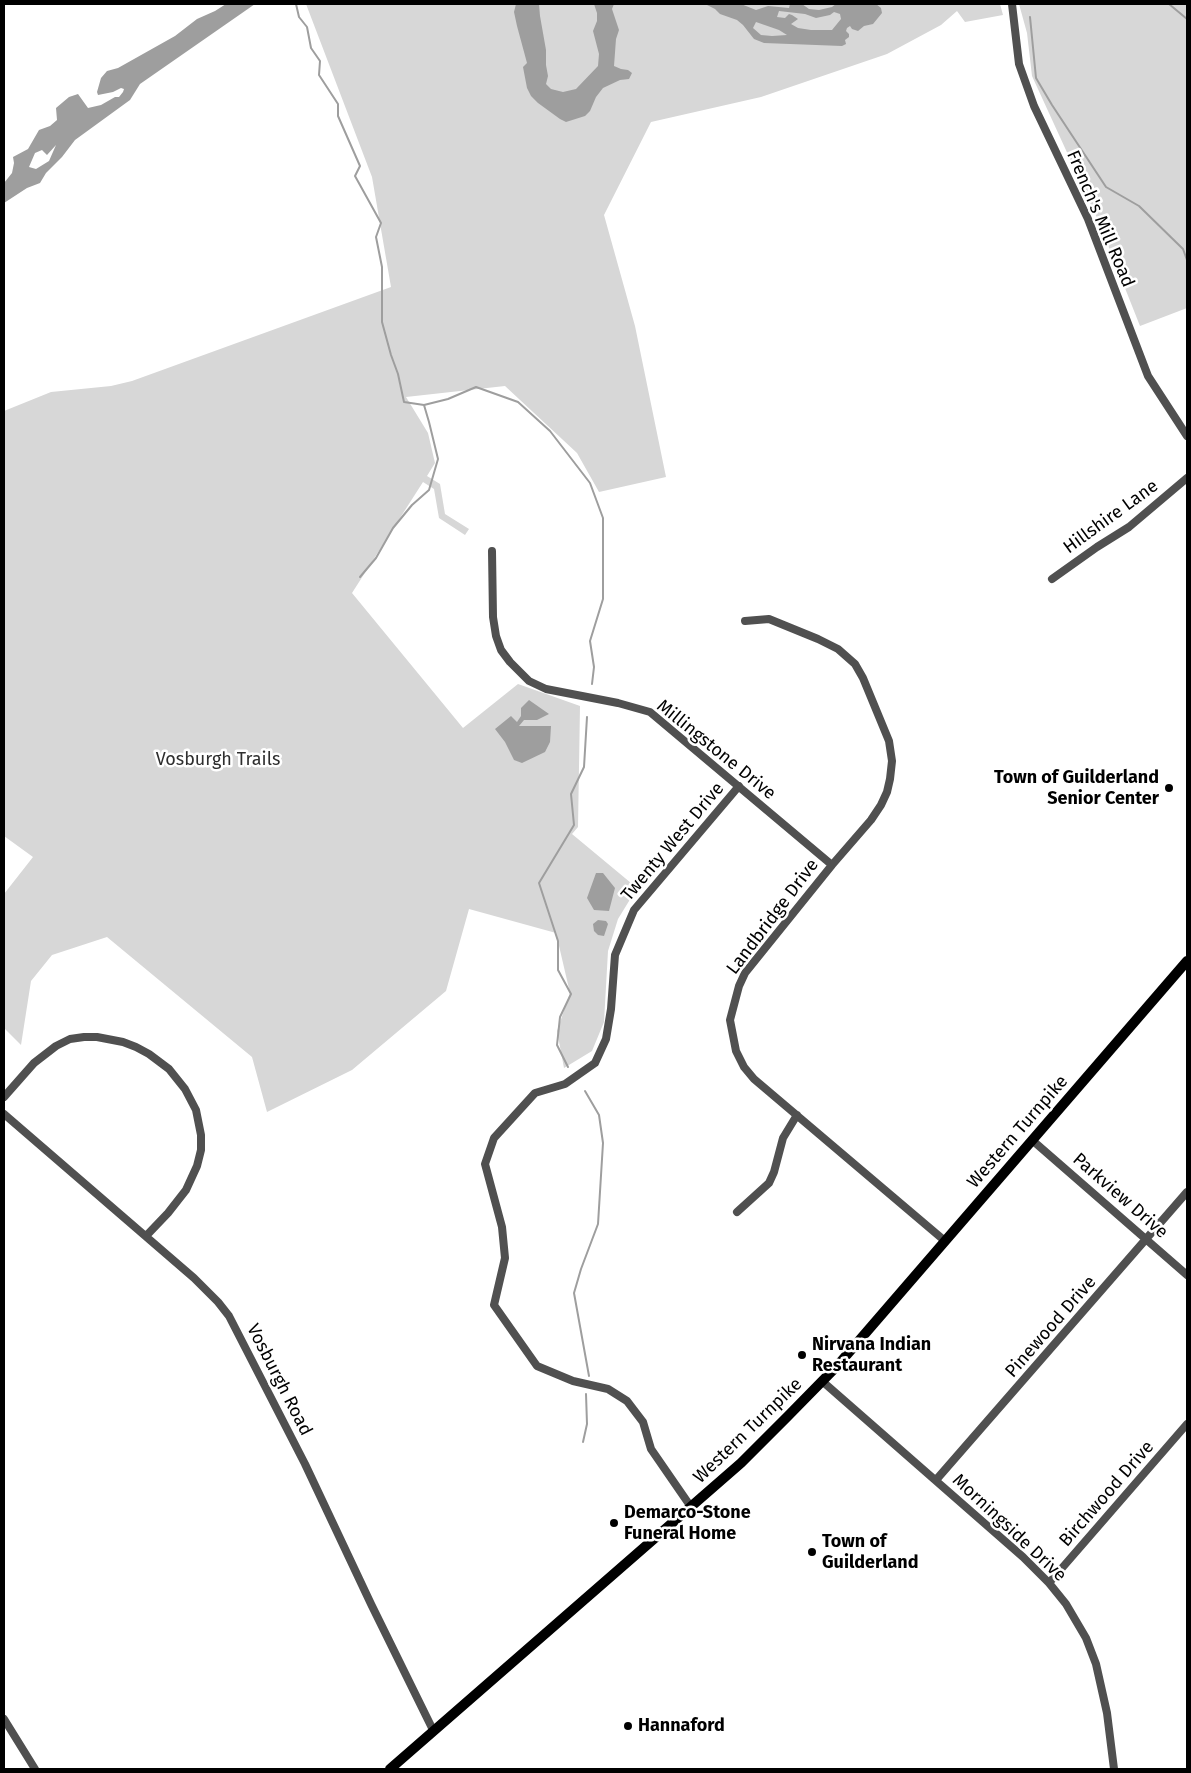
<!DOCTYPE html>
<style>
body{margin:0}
#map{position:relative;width:1191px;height:1773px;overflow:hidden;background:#fff;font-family:"Fira Sans",sans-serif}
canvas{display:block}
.frame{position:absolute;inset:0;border:5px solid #000;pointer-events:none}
</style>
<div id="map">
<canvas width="1191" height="1773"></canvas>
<div class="frame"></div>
</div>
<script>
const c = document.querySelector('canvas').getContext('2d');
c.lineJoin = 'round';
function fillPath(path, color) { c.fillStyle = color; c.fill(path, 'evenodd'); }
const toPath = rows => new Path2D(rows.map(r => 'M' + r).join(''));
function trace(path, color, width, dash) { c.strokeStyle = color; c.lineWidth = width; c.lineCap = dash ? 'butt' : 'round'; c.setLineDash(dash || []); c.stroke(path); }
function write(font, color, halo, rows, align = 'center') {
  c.font = font + ' "Fira Sans",sans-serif'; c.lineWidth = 5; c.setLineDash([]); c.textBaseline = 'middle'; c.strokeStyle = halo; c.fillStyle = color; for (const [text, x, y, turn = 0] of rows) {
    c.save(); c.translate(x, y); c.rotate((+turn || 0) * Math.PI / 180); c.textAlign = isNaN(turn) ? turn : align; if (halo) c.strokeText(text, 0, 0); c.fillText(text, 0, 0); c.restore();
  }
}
fillPath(toPath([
 [306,4,1000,4,1003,15,965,22,957,11,941,25,887,54,761,97,651,122,604,215,635,326,666,477,599,492,577,453,505,386,406,397,428,433,435,463,427,476,440,484,445,514,469,529,465,535,439,518,434,489,423,482,352,593,463,728,518,684,580,706,578,827,572,834,637,888,618,919,608,951,604,1022,592,1051,564,1068,557,1031,570,993,556,933,469,909,446,991,352,1070,267,1112,252,1057,107,937,52,955,31,981,21,1045,4,1028,4,894,33,857,4,836,4,411,51,392,111,386,132,381,391,287,372,177],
 [1019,4,1187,4,1187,308,1140,326,1098,220,1032,76,1027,33]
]), '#d7d7d7');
fillPath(toPath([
 [226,4,255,4,140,84,130,100,75,140,62,157,46,173,40,183,27,188,4,203,4,183,12,173,14,163,13,157,28,149,39,130,50,126,57,120,56,108,69,97,78,94,88,108,101,105,115,97,119,97,123,92,124,89,121,88,113,92,98,95,97,92,101,78,107,71,118,68,175,36,197,19,215,11],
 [56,145,49,161,36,169,29,167,35,153,42,150,47,155],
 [516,4,539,4,540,16,546,50,546,65,548,76,546,84,551,89,563,92,576,89,598,66,599,54,593,31,597,21,597,13,594,4,614,4,612,9,619,30,616,39,614,66,621,69,628,70,632,73,629,79,620,80,603,88,596,97,590,111,585,116,566,122,560,119,538,103,531,96,527,88,523,67,527,63,517,26,514,12],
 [705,4,741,4,756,10,768,6,789,8,790,4,802,4,809,9,819,10,832,7,836,4,876,4,881,8,882,13,873,24,864,26,858,31,852,29,850,26,847,28,846,31,849,34,849,37,845,40,846,44,842,46,764,43,754,39,743,25,737,20,720,14,715,9],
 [779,11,805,14,816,18,830,15,834,12,840,14,841,19,832,30,811,30,798,28,791,24,798,19,792,15,789,14,785,18,777,17],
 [756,22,779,30,787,35,772,36,761,35,753,28],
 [529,700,549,714,537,720,524,720,519,726,551,726,550,742,545,752,522,763,514,760,505,742,495,729,511,716,517,722,521,716,521,708],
 [596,873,603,873,615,888,609,911,594,910,587,898],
 [598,920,606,921,608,924,604,936,598,935,594,931,593,924]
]), '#9e9e9e');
trace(toPath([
 [296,4,299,17,307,27,311,48,320,61,319,75,338,104,338,116,360,166,355,176,381,223,376,237,382,267,382,322,391,355,398,374,404,402,424,405,429,422,438,459,429,490,412,505,393,528,376,558,360,577],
 [1169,4,1187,19],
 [1030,17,1036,78,1052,105,1106,187,1139,206,1183,249,1187,260],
 [424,405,448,399,476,387,518,402,550,431,590,483,603,518,603,599,590,641,594,667,592,684],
 [568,1067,557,1045,560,1017,571,994,558,970,558,941,539,883,574,825,571,794,584,767,587,717],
 [585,1091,599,1115,603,1143,598,1224,581,1269,574,1293,589,1376],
 [583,1442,587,1424,586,1394]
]), '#9e9e9e', 2);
trace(toPath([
 [1012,4,1019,64,1034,106,1088,219,1148,376,1187,436],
 [492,551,493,617,496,636,501,650,510,662,529,681,546,689,618,703,650,712,832,865],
 [1052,579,1097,547,1129,527,1187,478],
 [745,621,769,619,818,639,838,649,855,664,863,678,889,741,892,761,890,779,887,792,881,805,871,820,832,865,745,973,739,986,730,1020,736,1051,744,1067,754,1079,945,1241],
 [4,1097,34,1063,56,1046,70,1039,84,1037,97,1037,123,1042,136,1047,149,1054,169,1069,185,1089,196,1110,201,1135,201,1150,197,1166,186,1190,168,1213,147,1235],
 [4,1114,194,1278,218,1302,229,1316,305,1464,371,1604,433,1730],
 [1032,1140,1187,1275],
 [737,1212,769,1183,774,1172,783,1138,797,1115],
 [822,1381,1023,1557,1049,1583,1066,1604,1086,1638,1096,1664,1107,1713,1114,1769],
 [936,1480,1187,1192],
 [691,1507,651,1449,643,1422,627,1401,608,1389,573,1381,537,1366,494,1305,505,1258,502,1227,485,1164,494,1138,535,1093,565,1084,595,1063,606,1039,611,1009,615,955,634,910,739,786],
 [1049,1583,1187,1424],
 [4,1719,35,1769]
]), '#505050', 8);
trace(toPath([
 [390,1769,741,1463,788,1416,838,1365,1187,961]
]), '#000', 10);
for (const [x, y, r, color] of [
 [1169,788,5,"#000"],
 [802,1355,5,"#000"],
 [614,1523,5,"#000"],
 [812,1552,5,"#000"],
 [628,1726,5,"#000"]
]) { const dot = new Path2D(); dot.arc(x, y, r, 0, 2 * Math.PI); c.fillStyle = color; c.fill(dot); trace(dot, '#fff', 2); }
write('18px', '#000', '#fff', [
 ["French's Mill Road",1100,219,67],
 ["Hillshire Lane",1111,517,-36],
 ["Millingstone Drive",716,750,39],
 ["Twenty West Drive",673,842,-50],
 ["Landbridge Drive",773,917,-53],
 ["Western Turnpike",1018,1132,-49],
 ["Parkview Drive",1120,1196,41],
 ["Pinewood Drive",1051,1327,-49],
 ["Vosburgh Road",279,1380,63],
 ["Western Turnpike",748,1431,-44],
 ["Birchwood Drive",1107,1494,-49],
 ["Morningside Drive",1009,1528,43]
]);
write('18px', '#2e2e2e', '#fff', [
 ["Vosburgh Trails",218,760]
]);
write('bold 18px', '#000', '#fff', [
 ["Town of Guilderland",1159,778,"right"],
 ["Senior Center",1159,799,"right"],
 ["Nirvana Indian",812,1345],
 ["Restaurant",812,1366],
 ["Demarco-Stone",624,1513],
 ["Funeral Home",624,1534],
 ["Town of",822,1542],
 ["Guilderland",822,1563],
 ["Hannaford",638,1726]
], 'left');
</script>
